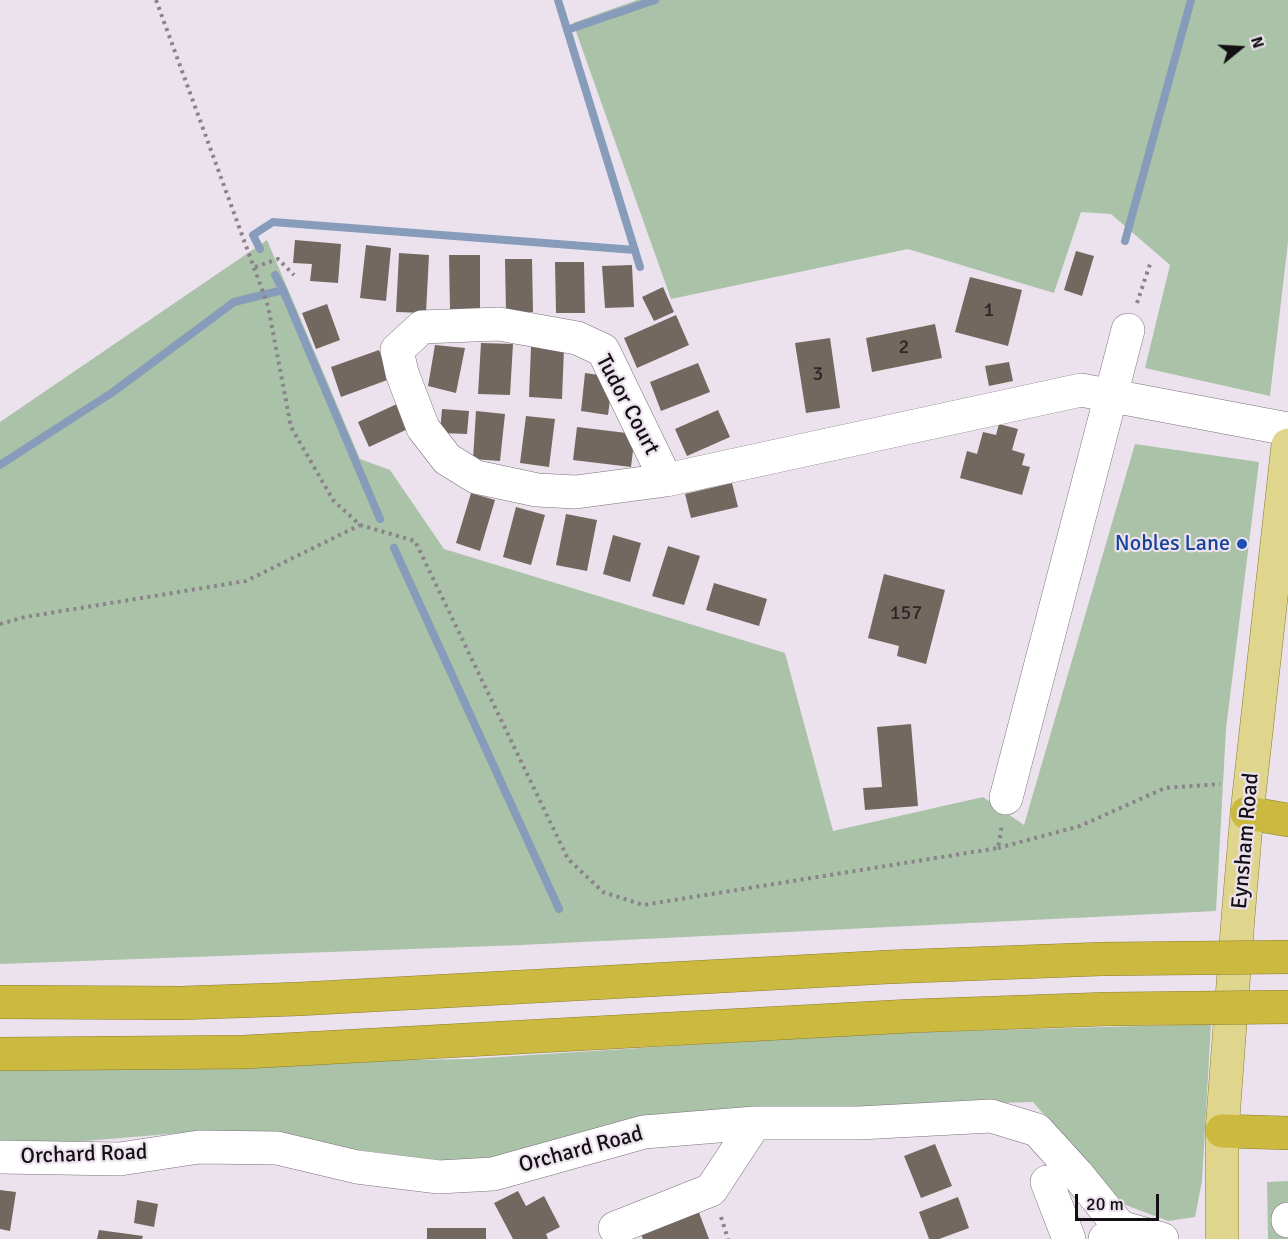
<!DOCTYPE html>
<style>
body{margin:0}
#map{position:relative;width:1288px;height:1239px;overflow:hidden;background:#ece2ed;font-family:Signika,sans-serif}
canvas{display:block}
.north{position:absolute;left:1210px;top:18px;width:60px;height:60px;-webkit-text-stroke:4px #ece2ed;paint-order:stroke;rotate:72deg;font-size:16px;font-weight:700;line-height:24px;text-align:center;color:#131014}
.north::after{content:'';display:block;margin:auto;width:21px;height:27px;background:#131014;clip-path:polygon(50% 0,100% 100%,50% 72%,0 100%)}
.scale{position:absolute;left:1075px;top:1194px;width:84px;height:27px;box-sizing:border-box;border:3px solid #131014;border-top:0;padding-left:8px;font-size:18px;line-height:21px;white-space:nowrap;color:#131014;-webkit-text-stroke:4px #ece2ed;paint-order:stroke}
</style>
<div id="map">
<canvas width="1288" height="1239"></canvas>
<div class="north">N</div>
<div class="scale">20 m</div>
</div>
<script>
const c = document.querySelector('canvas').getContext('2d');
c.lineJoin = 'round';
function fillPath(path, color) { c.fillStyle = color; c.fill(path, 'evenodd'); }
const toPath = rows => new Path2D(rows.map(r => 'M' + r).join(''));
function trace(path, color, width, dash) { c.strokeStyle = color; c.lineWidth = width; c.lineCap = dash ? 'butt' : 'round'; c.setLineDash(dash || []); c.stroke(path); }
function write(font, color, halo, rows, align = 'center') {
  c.font = font + ' Signika,sans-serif'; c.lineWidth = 4.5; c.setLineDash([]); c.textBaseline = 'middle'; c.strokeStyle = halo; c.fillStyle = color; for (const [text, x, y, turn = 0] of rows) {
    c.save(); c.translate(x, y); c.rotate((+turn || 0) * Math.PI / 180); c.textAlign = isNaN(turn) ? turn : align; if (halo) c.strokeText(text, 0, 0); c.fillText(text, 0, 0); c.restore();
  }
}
fillPath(toPath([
 [637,0,1288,0,1288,242,1270,396,1145,368,1170,265,1111,214,1081,212,1054,293,908,249,671,299,573,23],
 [267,240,360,459,390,470,444,549,785,653,833,831,983,797,1024,825,1135,444,1259,462,1226,729,1216,911,521,945,0,964,0,422],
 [1211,1024,1202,1181,1195,1217,1168,1221,1123,1204,1033,1102,803,1109,469,1164,205,1131,24,1146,0,1143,0,1067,468,1059,860,1034],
 [1288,1181,1288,1239,1268,1239,1267,1182]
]), '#aac2a7');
trace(toPath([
 [558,0,640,267],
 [567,30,655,0],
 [1125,241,1191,0],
 [260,249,253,235,273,222,635,250],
 [275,275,283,290,380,519],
 [0,465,113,392,234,302,283,290],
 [394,548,559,909]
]), '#879cba', 8);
fillPath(toPath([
 [295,240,341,244,338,283,310,281,312,264,293,263],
 [366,245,391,248,386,301,360,298],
 [1076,251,1094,256,1082,296,1064,290],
 [399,253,429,255,426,313,396,312],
 [449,255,480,255,480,309,450,309],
 [505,259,532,259,533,312,506,313],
 [555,262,584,262,585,313,556,313],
 [632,265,634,307,605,308,602,266],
 [970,277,1022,290,1008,346,955,332],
 [663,287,674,312,654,321,642,297],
 [327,304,340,340,316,349,302,313],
 [676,315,689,345,637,368,624,338],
 [935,324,942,358,872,372,866,338],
 [830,338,840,408,806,413,795,343],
 [481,343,513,344,510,395,478,394],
 [435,345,465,348,456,393,428,386],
 [531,347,564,348,562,399,529,397],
 [379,350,390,379,341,397,331,367],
 [1009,362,1013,381,989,386,985,366],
 [698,363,710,392,661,411,650,382],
 [585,373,613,377,608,415,581,411],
 [399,403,410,428,369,447,358,422],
 [442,409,469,411,467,434,440,433],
 [718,410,730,437,687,456,675,429],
 [476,411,505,414,500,461,473,459],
 [526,416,555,419,549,467,520,463],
 [999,424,1018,429,1012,450,1025,454,1022,465,1030,467,1022,495,960,478,967,451,977,454,983,432,996,435],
 [577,427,635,434,631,467,573,460],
 [732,483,738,507,691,518,685,494],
 [471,493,495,500,480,551,456,543],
 [516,507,545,515,531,565,503,557],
 [566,514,597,520,587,571,556,565],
 [613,535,641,543,630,582,603,574],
 [668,546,700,556,684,605,652,596],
 [884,574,945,590,926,664,897,656,899,646,868,638],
 [714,583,767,599,759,626,706,610],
 [911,724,918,806,865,810,863,788,882,787,877,727],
 [935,1144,952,1186,921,1198,904,1156],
 [0,1190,16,1192,10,1231,0,1229],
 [518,1191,526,1206,544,1196,560,1227,546,1234,548,1239,513,1239,494,1203],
 [958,1197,969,1228,939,1239,929,1239,919,1212],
 [137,1200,158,1204,154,1227,134,1223],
 [698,1210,709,1239,643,1239,640,1232],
 [427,1228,486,1228,486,1239,427,1239],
 [99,1230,143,1236,142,1239,97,1239]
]), '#72685f');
const minor = toPath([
 [666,480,603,350,577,338,499,324,422,327,397,350,402,373,423,428,447,459,476,477,537,490,576,492,666,480,1081,390,1288,429],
 [1006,798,1128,330],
 [0,1157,120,1159,199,1147,277,1148,357,1167,439,1177,493,1174,644,1132,755,1123,859,1123,991,1116,1037,1130,1077,1174,1120,1227],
 [1047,1182,1069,1239],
 [1288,1219,1288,1221],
 [615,1228,711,1190,755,1123],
 [1105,1239,1120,1227,1162,1239]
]);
const major = toPath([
 [1222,1239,1222,1131,1238,918,1247,813,1288,445]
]);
const highway = toPath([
 [1247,813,1288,820],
 [0,1002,181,1003,299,999,888,967,1102,959],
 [0,1054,244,1052,910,1016,1108,1009],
 [1222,1131,1288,1133]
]);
trace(minor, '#79707a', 34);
trace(major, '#8b7e30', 34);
trace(highway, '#8b7e30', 34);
trace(toPath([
 [156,0,268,306,291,427,333,500,360,525,415,541,568,859,603,892,643,905,998,848,1002,825],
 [255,267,278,259,294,275],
 [1137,303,1150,264],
 [0,624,25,617,246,581,360,525],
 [998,848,1080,826,1165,788,1220,784],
 [721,1217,728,1239]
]), '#8a838b', 4, [3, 4.5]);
trace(minor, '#fff', 33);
trace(major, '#e0d58c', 33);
trace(highway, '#ccb93f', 33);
const highwayBridge = toPath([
 [1102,959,1288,957],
 [1108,1009,1288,1007]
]);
trace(highwayBridge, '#8b7e30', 34, []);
trace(highwayBridge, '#ccb93f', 33);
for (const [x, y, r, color] of [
 [1242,544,6,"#1a4fb4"]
]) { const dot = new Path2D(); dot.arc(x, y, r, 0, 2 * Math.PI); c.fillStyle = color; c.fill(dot); trace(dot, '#ece2ed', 2); }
write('20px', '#2b2627', null, [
 ["1",989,311],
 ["2",904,348],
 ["3",818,375],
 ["157",906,614]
]);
write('22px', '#131014', '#ece2ed', [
 ["Tudor Court",627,405,62],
 ["Eynsham Road",1246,841,-85],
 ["Orchard Road",581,1150,-15],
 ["Orchard Road",84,1155,-2]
]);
write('22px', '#164399', '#ece2ed', [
 ["Nobles Lane",1230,544]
], 'right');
</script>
